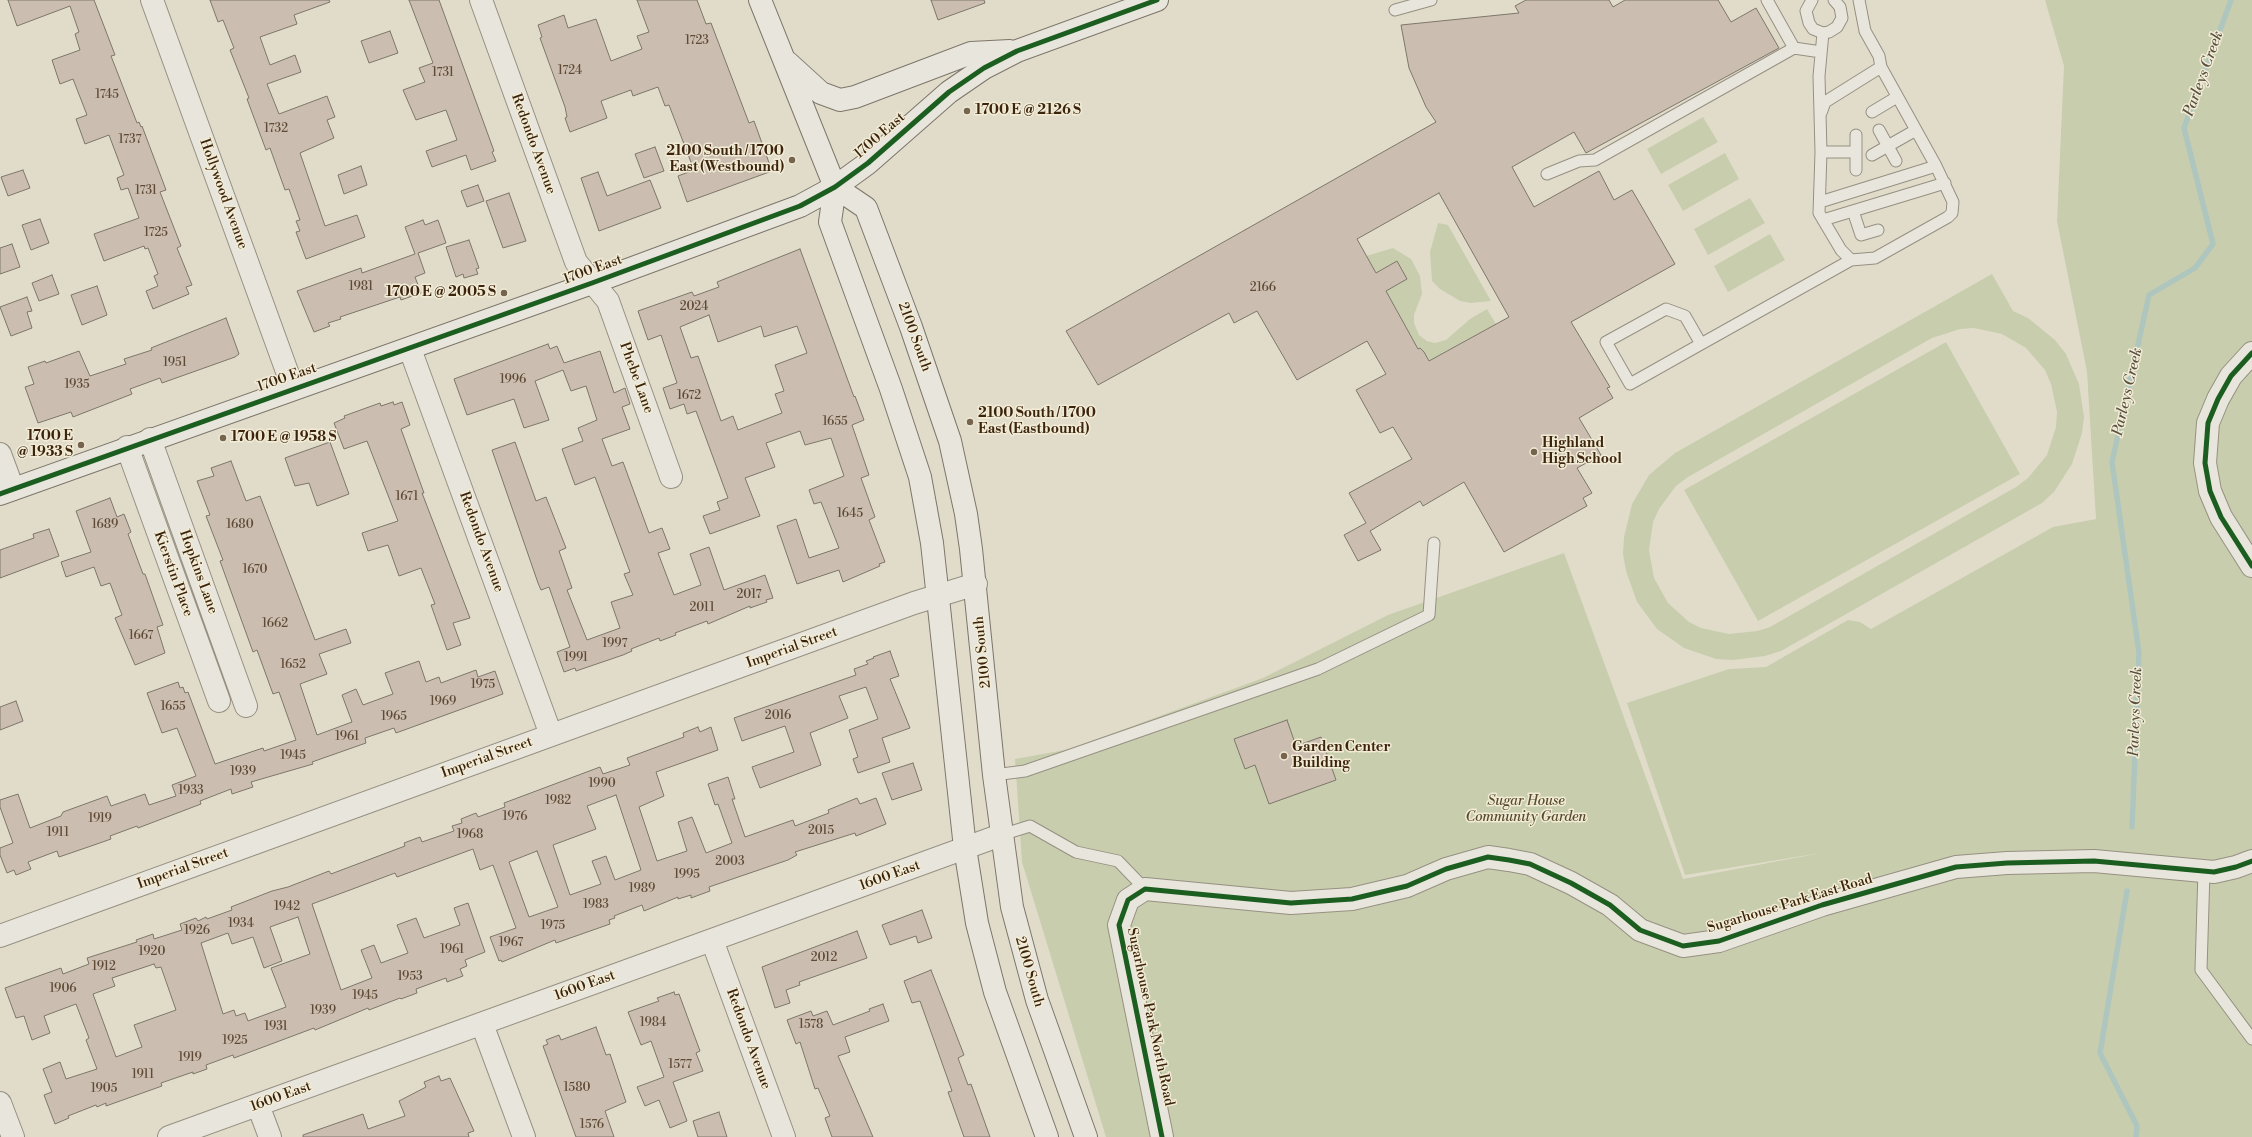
<!DOCTYPE html>
<style>
body{margin:0}
canvas{display:block;background:#e1dcca}
</style>
<canvas width="2252" height="1137"></canvas>
<script>
const c = document.querySelector('canvas').getContext('2d');
c.lineJoin = 'round';
function fillPath(path, color) { c.fillStyle = color; c.fill(path, 'evenodd'); }
const toPath = rows => new Path2D(rows.map(r => 'M' + r).join(''));
function trace(path, color, width, dash) { c.strokeStyle = color; c.lineWidth = width; c.lineCap = dash ? 'butt' : 'round'; c.setLineDash(dash || []); c.stroke(path); }
function write(font, color, halo, rows, align = 'center') {
  c.font = font + ' "Libre Bodoni",serif'; c.lineWidth = 3; c.setLineDash([]); c.textBaseline = 'middle'; c.strokeStyle = halo; c.fillStyle = color; for (const [text, x, y, turn = 0] of rows) {
    c.save(); c.translate(x, y); c.rotate((+turn || 0) * Math.PI / 180); c.textAlign = isNaN(turn) ? turn : align; if (halo) c.strokeText(text, 0, 0); c.fillText(text, 0, 0); c.restore();
  }
}
fillPath(toPath([
 [2045,0,2252,0,2252,1137,1106,1137,1022,862,1015,759,1070,749,1263,678,1388,615,1564,553,1683,879,1821,853,1685,875,1627,703,1729,669,1766,667,1848,620,1860,622,1871,629,2053,527,2096,519,2087,372,2057,221,2064,66],
 [1703,117,1718,142,1661,174,1647,149],
 [1725,153,1739,179,1683,211,1668,185],
 [1750,198,1765,223,1708,255,1694,229],
 [1438,223,1448,225,1491,301,1471,303,1460,301,1440,289,1432,281,1430,252],
 [1770,234,1785,260,1728,292,1714,266],
 [1393,248,1411,259,1420,276,1422,294,1414,315,1414,323,1419,335,1427,341,1435,343,1446,340,1470,319,1487,309,1496,324,1429,361,1424,352,1420,348,1418,349,1366,256],
 [1992,274,2013,311,2028,318,2055,340,2066,354,2079,384,2084,417,2082,433,2072,464,2054,492,2042,503,1781,651,1765,656,1733,660,1716,659,1684,648,1657,629,1637,602,1626,571,1623,554,1624,537,1632,504,1649,475,1675,453],
 [1974,328,2002,334,2026,348,2045,370,2051,384,2057,412,2056,427,2047,455,2028,478,2016,487,1770,627,1757,631,1729,634,1701,628,1689,622,1668,603,1654,578,1649,550,1653,522,1659,509,1676,486,1688,477,1932,338,1960,329],
 [1946,342,2020,474,1758,621,1684,490]
]), '#c8cead');
trace(toPath([
 [2132,827,2139,653,2112,462,2149,295,2195,268,2213,244,2184,128,2231,0],
 [2127,891,2100,1053,2137,1126,2136,1137]
]), '#afc6bf', 5.5);
const building = toPath([
 [8,0,94,0,115,55,111,56,137,123,139,122,141,127,142,126,166,190,160,192,181,246,177,248,192,285,186,287,189,294,153,309,146,291,158,286,154,276,158,274,148,248,145,249,144,246,104,261,94,234,139,218,128,188,121,190,117,178,124,175,109,135,85,144,76,119,87,115,73,79,60,84,52,60,80,50,75,34,79,32,70,6,17,26,8,0],
 [210,0,329,0,330,2,294,15,297,24,260,37,270,65,295,55,301,72,267,84,279,114,327,96,335,117,327,120,334,138,300,153,325,226,357,215,365,237,306,259,296,232,300,231,296,221,300,220,289,189,285,190,270,148,266,150,247,99,249,98,230,50,234,48,223,20,218,22,210,0],
 [409,0,439,0,494,151,492,152,496,161,471,170,466,155,432,167,426,151,457,140,446,110,416,120,403,90,425,82,419,68,433,63,409,0],
 [637,0,697,0,706,24,711,23,749,123,754,121,772,171,687,202,678,176,694,170,669,105,665,106,658,87,633,96,631,90,601,101,607,118,570,132,565,118,567,117,565,107,540,38,542,37,538,25,564,15,568,28,596,19,611,61,642,49,637,36,649,32,637,0],
 [931,0,984,0,985,3,938,20,931,0],
 [1526,0,1609,0,1613,7,1625,0,1718,0,1731,22,1756,8,1779,48,1586,153,1574,132,1512,167,1534,207,1599,171,1614,200,1632,190,1675,264,1571,322,1610,387,1607,388,1613,398,1579,418,1601,455,1577,468,1592,493,1583,498,1587,506,1504,552,1464,482,1423,506,1420,501,1370,531,1381,550,1358,561,1344,535,1366,523,1349,493,1412,459,1393,427,1380,433,1356,390,1386,374,1367,341,1297,380,1257,311,1234,323,1229,313,1098,385,1066,331,1436,122,1426,107,1409,68,1401,25,1519,13,1515,6,1526,0],
 [1439,193,1509,317,1429,361,1424,352,1420,348,1418,349,1386,291,1407,279,1397,261,1376,273,1357,239,1439,193],
 [390,31,398,53,369,63,361,41,390,31],
 [655,147,664,171,644,178,635,154,655,147],
 [361,166,367,185,344,194,338,175,361,166],
 [23,170,30,188,8,196,1,177,23,170],
 [598,172,607,196,650,180,661,208,599,231,581,178,598,172],
 [478,185,484,201,467,207,461,191,478,185],
 [509,193,526,241,503,248,486,201,509,193],
 [40,219,49,243,31,250,22,225,40,219],
 [423,220,425,225,438,220,446,243,418,253,425,273,415,277,421,293,401,300,400,297,340,317,341,319,328,323,330,326,314,332,297,291,361,268,362,273,415,254,405,227,423,220],
 [469,240,479,268,476,269,478,274,464,278,463,274,456,277,446,247,469,240],
 [12,244,20,267,0,274,0,248,12,244],
 [800,249,854,397,855,396,864,420,852,425,869,475,861,478,875,517,869,520,885,562,879,564,880,566,843,582,839,570,797,584,777,526,796,519,809,558,839,548,821,502,814,504,809,490,844,476,831,438,805,445,800,431,766,443,775,467,745,478,760,516,710,534,703,516,720,510,717,502,728,498,696,411,687,414,684,404,670,409,663,388,677,383,661,335,648,340,638,311,692,292,694,296,719,287,717,282,800,249],
 [709,315,718,342,761,326,764,337,797,326,807,353,775,365,784,391,775,394,782,413,738,430,733,416,721,421,698,356,691,358,680,327,709,315],
 [52,275,59,294,39,301,32,283,52,275],
 [97,286,107,315,82,325,71,295,97,286],
 [27,297,32,311,27,312,32,328,11,336,0,307,27,297],
 [226,318,239,354,235,357,162,383,160,378,130,389,132,394,73,417,71,412,38,423,25,387,34,384,28,367,45,361,46,363,79,351,90,376,126,364,124,359,152,350,151,348,226,318],
 [548,344,550,349,557,346,564,363,600,351,614,393,625,388,630,404,622,407,630,429,602,439,612,466,623,462,649,533,662,528,670,549,658,553,674,595,701,585,690,554,709,547,724,590,765,575,773,598,766,600,767,602,750,608,750,606,708,624,707,621,675,633,676,635,660,641,659,638,631,649,632,651,623,655,576,671,575,668,564,672,557,652,570,647,549,587,541,590,538,583,492,450,515,442,536,501,546,497,566,548,559,551,572,588,567,590,587,640,620,628,611,602,633,595,624,574,630,572,595,477,575,485,562,449,583,441,578,428,597,420,586,386,571,391,563,370,535,381,549,420,524,428,514,399,467,415,454,379,548,344],
 [393,402,394,405,402,402,410,425,401,429,424,493,422,493,470,618,453,623,461,645,447,650,431,605,435,604,421,568,399,576,388,545,368,551,362,533,398,521,367,441,344,449,334,423,345,418,344,416,380,403,381,406,393,402],
 [330,442,349,494,317,506,309,483,295,486,285,458,330,442],
 [231,461,246,501,260,496,315,640,346,629,351,643,319,654,327,674,300,684,317,735,352,722,342,695,356,689,363,705,393,694,385,673,419,661,426,682,439,677,441,683,476,670,478,677,495,671,503,694,396,733,394,728,365,738,366,743,312,762,313,764,251,782,253,787,232,794,231,789,200,801,201,804,138,828,137,826,110,836,111,839,94,845,59,857,57,851,28,862,31,869,16,875,14,870,7,873,0,855,0,848,13,843,0,807,0,800,18,794,30,828,61,816,63,812,107,796,111,806,145,794,149,805,176,796,172,785,196,776,177,728,162,733,147,693,178,682,180,688,183,687,185,693,188,692,215,764,263,748,264,751,296,740,279,692,273,694,257,650,253,652,220,561,223,560,206,516,210,515,197,481,214,476,211,468,231,461],
 [110,498,117,517,124,514,131,532,128,534,143,574,145,574,163,625,157,627,165,653,135,665,115,618,122,615,110,583,101,586,94,567,66,577,61,562,91,552,76,511,110,498],
 [49,529,59,556,0,578,0,550,34,538,33,534,49,529],
 [890,651,899,676,890,679,910,728,882,738,890,762,858,773,853,759,858,757,849,730,878,719,866,687,839,696,848,718,810,733,821,765,760,788,752,767,794,752,785,726,742,741,734,718,856,675,854,669,868,664,866,661,874,658,873,657,890,651],
 [16,701,23,721,0,730,0,707,16,701],
 [1287,720,1296,746,1321,737,1336,780,1269,804,1255,765,1245,769,1234,739,1287,720],
 [698,727,700,732,711,727,718,750,656,772,664,796,639,807,657,861,687,851,678,822,692,817,706,853,732,843,718,804,715,805,708,784,728,777,735,799,732,799,745,837,793,820,795,826,829,813,828,810,857,798,860,804,876,798,886,824,856,836,855,833,795,852,797,855,788,860,709,887,710,891,691,898,691,895,678,899,678,897,644,911,642,905,614,916,615,918,609,920,610,924,556,943,555,940,502,962,501,960,499,961,490,937,516,928,493,865,480,870,473,849,397,877,395,873,350,890,312,904,341,990,372,978,361,950,374,945,381,963,408,953,397,925,416,918,424,938,460,925,454,908,468,903,485,952,465,960,467,966,460,969,463,976,447,982,446,978,416,989,417,993,401,999,400,998,369,1010,368,1008,315,1030,314,1028,234,1058,233,1055,206,1065,207,1069,193,1074,193,1072,161,1083,162,1086,106,1106,106,1103,97,1107,96,1105,68,1116,69,1118,55,1124,44,1095,52,1092,43,1069,60,1062,66,1079,97,1069,86,1040,89,1038,76,1004,44,1016,50,1033,32,1040,24,1016,16,1018,5,988,61,968,63,974,89,964,87,958,137,942,136,940,153,934,154,939,182,930,180,924,196,918,198,921,206,917,207,919,232,910,231,907,272,891,288,887,329,871,331,874,405,846,404,843,420,837,422,842,454,831,452,826,462,823,461,819,476,813,478,817,505,807,504,803,600,767,603,774,630,765,627,758,684,737,683,733,698,727],
 [616,795,641,870,615,880,606,856,592,861,601,884,570,895,553,845,596,829,587,806,616,795],
 [537,851,558,907,529,917,509,862,537,851],
 [298,917,310,954,271,968,286,1007,248,1021,245,1013,236,1016,234,1010,223,1014,201,943,228,933,232,944,253,937,264,968,282,961,270,927,298,917],
 [154,964,156,968,161,967,176,1010,134,1025,142,1047,116,1057,93,994,115,986,112,978,154,964],
 [913,763,922,790,892,800,882,773,913,763],
 [922,910,932,938,918,943,916,936,890,945,882,925,922,910],
 [857,931,867,958,799,982,800,985,786,990,790,1003,775,1008,762,967,857,931],
 [931,970,964,1055,958,1058,968,1085,971,1084,990,1137,964,1137,948,1092,952,1091,920,1001,912,1003,904,981,931,970],
 [674,992,675,995,679,994,700,1051,696,1053,703,1071,673,1082,687,1121,670,1128,659,1100,645,1106,637,1087,664,1077,651,1041,641,1045,628,1012,659,1001,657,998,674,992],
 [883,1004,889,1021,845,1037,850,1052,838,1056,873,1137,832,1137,825,1118,830,1116,818,1088,815,1089,800,1042,796,1044,787,1020,811,1011,813,1016,827,1011,833,1025,870,1011,869,1009,883,1004],
 [596,1027,606,1055,610,1054,626,1102,605,1111,614,1137,576,1137,543,1046,548,1044,546,1040,559,1035,561,1040,596,1027],
 [439,1076,441,1081,450,1078,474,1131,468,1133,469,1137,303,1137,303,1135,363,1114,368,1129,405,1116,399,1101,426,1087,424,1082,439,1076],
 [719,1112,727,1137,698,1137,693,1121,719,1112]
]);
fillPath(building, '#cbbeb1');
trace(building, '#7d766a', 1);
const lane = toPath([
 [1812,0,1806,11,1809,23,1813,29,1823,33,1829,32,1837,27,1842,18,1840,7,1834,0],
 [1395,10,1431,0],
 [1823,33,1819,76,1821,152,1819,213,1841,250,1851,260,1875,258,1948,217,1952,213,1953,202,1936,166,1881,67,1879,56,1865,31,1859,0],
 [1794,48,1821,52],
 [1872,112,1897,97],
 [1821,113,1825,102,1881,67],
 [1879,130,1896,161],
 [1821,152,1856,152,1856,135],
 [1872,155,1916,130],
 [1856,170,1856,152],
 [1547,174,1579,161,1595,160,1794,48,1767,0],
 [1820,202,1936,166],
 [1853,211,1861,235,1878,230],
 [1823,220,1945,183],
 [1701,344,1685,316,1666,309,1606,342,1630,384,1701,344,1851,260],
 [994,775,1025,771,1318,669,1429,615,1434,543],
 [1001,835,1030,826,1076,852,1118,861,1145,889],
 [2204,871,2201,970,2252,1039]
]);
const street = toPath([
 [152,0,293,388],
 [481,0,576,262,608,301,671,477],
 [410,349,551,735],
 [2252,353,2231,376,2218,399,2208,423,2205,463,2210,491,2221,517,2252,566],
 [150,439,246,706],
 [127,447,219,701],
 [0,454,13,489],
 [0,936,914,603,976,584],
 [712,940,784,1137],
 [482,1024,524,1137],
 [0,1103,13,1137],
 [258,1105,270,1137],
 [169,1137,1001,835],
 [1162,1137,1119,925,1128,900,1145,889,1291,903,1352,899,1407,886,1446,869,1488,857,1509,860,1530,864,1571,883,1610,905,1640,930,1683,946,1719,941,1822,905,1956,867,2007,863,2094,861,2214,872,2236,867,2252,861]
]);
const secondary = toPath([
 [760,0,835,187,830,222,891,389,920,477,932,543,965,848,977,923,995,992,1047,1137],
 [787,62,821,93,840,100,855,97,971,53,1010,51],
 [835,187,866,208,911,327,950,441,966,514,971,549,994,775,1012,907,1037,1000,1086,1137],
 [0,494,592,283,800,206,835,187,868,163,949,92,984,68,1017,51,1157,0]
]);
trace(lane, '#969082', 13);
trace(street, '#969082', 24);
trace(secondary, '#7d766a', 24);
trace(lane, '#e8e5dc', 11);
trace(street, '#e8e5dc', 22);
trace(secondary, '#e8e5dc', 22);
trace(toPath([
 [2252,353,2231,376,2218,399,2208,423,2205,463,2210,491,2221,517,2252,566],
 [0,494,592,283,800,206,835,187,868,163,949,92,984,68,1017,51,1157,0],
 [1162,1137,1119,925,1128,900,1145,889,1291,903,1352,899,1407,886,1446,869,1488,857,1509,860,1530,864,1571,883,1610,905,1640,930,1683,946,1719,941,1822,905,1956,867,2007,863,2094,861,2214,872,2236,867,2252,861]
]), '#1b5e20', 5);
for (const [x, y, r, color] of [
 [967,111,4,"#75644e"],
 [792,160,4,"#75644e"],
 [504,293,4,"#75644e"],
 [970,422,4,"#75644e"],
 [223,438,4,"#75644e"],
 [81,445,4,"#75644e"],
 [1534,452,4,"#75644e"],
 [1284,756,4,"#75644e"]
]) { const dot = new Path2D(); dot.arc(x, y, r, 0, 2 * Math.PI); c.fillStyle = color; c.fill(dot); trace(dot, '#f2ecd6', 1.5); }
write('12px', '#5f4a35', null, [
 ["1723",697,41],
 ["1724",570,71],
 ["1731",443,73],
 ["1745",107,95],
 ["1732",276,129],
 ["1737",130,140],
 ["1731",146,191],
 ["1725",156,233],
 ["1981",361,287],
 ["2166",1263,288],
 ["2024",694,307],
 ["1951",175,363],
 ["1996",513,380],
 ["1935",77,385],
 ["1672",689,396],
 ["1655",835,422],
 ["1671",407,497],
 ["1645",850,514],
 ["1689",105,525],
 ["1680",240,525],
 ["1670",255,570],
 ["2017",749,595],
 ["2011",702,608],
 ["1662",275,624],
 ["1667",141,636],
 ["1997",615,644],
 ["1991",576,658],
 ["1652",293,665],
 ["1975",483,685],
 ["1969",443,702],
 ["1655",173,707],
 ["2016",778,716],
 ["1965",394,717],
 ["1961",347,737],
 ["1945",293,756],
 ["1939",243,772],
 ["1990",602,784],
 ["1933",191,791],
 ["1982",558,801],
 ["1976",515,817],
 ["1919",100,819],
 ["2015",821,831],
 ["1911",58,833],
 ["1968",470,835],
 ["2003",730,862],
 ["1995",687,875],
 ["1989",642,889],
 ["1983",596,905],
 ["1942",287,907],
 ["1934",241,924],
 ["1975",553,926],
 ["1926",197,931],
 ["1967",511,943],
 ["1961",452,950],
 ["1920",152,952],
 ["2012",824,958],
 ["1912",104,967],
 ["1953",410,977],
 ["1906",63,989],
 ["1945",365,996],
 ["1939",323,1011],
 ["1984",653,1023],
 ["1578",811,1025],
 ["1931",276,1027],
 ["1925",235,1041],
 ["1919",190,1058],
 ["1577",680,1065],
 ["1911",143,1075],
 ["1580",577,1088],
 ["1905",104,1089],
 ["1576",592,1125]
]);
write('bold 14px', '#3b230c', '#f2ecd6', [
 ["1700 E @ 2126 S",975,111],
 ["2100 South / 1700",784,152,"right"],
 ["East (Westbound)",784,168,"right"],
 ["1700 E @ 2005 S",496,293,"right"],
 ["2100 South / 1700",978,414],
 ["East (Eastbound)",978,430],
 ["1700 E",73,437,"right"],
 ["@ 1933 S",73,453,"right"],
 ["1700 E @ 1958 S",231,438],
 ["Highland",1542,444],
 ["High School",1542,460],
 ["Garden Center",1292,748],
 ["Building",1292,764]
], 'left');
write('14px', '#3b230c', '#f2ecd6', [
 ["1700 East",880,136,-41],
 ["Redondo Avenue",533,144,70],
 ["Hollywood Avenue",223,194,70],
 ["1700 East",593,270,-20],
 ["2100 South",914,337,70],
 ["1700 East",287,378,-19],
 ["Phebe Lane",636,378,70],
 ["Redondo Avenue",481,542,70],
 ["Hopkins Lane",198,572,70],
 ["Kierstin Place",173,574,70],
 ["Imperial Street",792,648,-20],
 ["2100 South",983,652,-96],
 ["Imperial Street",487,758,-20],
 ["Imperial Street",183,869,-20],
 ["1600 East",890,876,-20],
 ["Sugarhouse Park East Road",1790,904,-17],
 ["2100 South",1029,972,74],
 ["1600 East",585,986,-20],
 ["Sugarhouse Park North Road",1150,1017,78],
 ["Redondo Avenue",748,1039,70],
 ["1600 East",281,1097,-20]
]);
write('italic 14px', '#594b2e', '#f2ecd6', [
 ["Sugar House",1526,802],
 ["Community Garden",1526,818]
]);
write('italic 15px', '#585140', '#f2ecd6', [
 ["Parleys Creek",2204,74,-70],
 ["Parleys Creek",2128,392,-77],
 ["Parleys Creek",2136,712,-88]
]);
</script>
